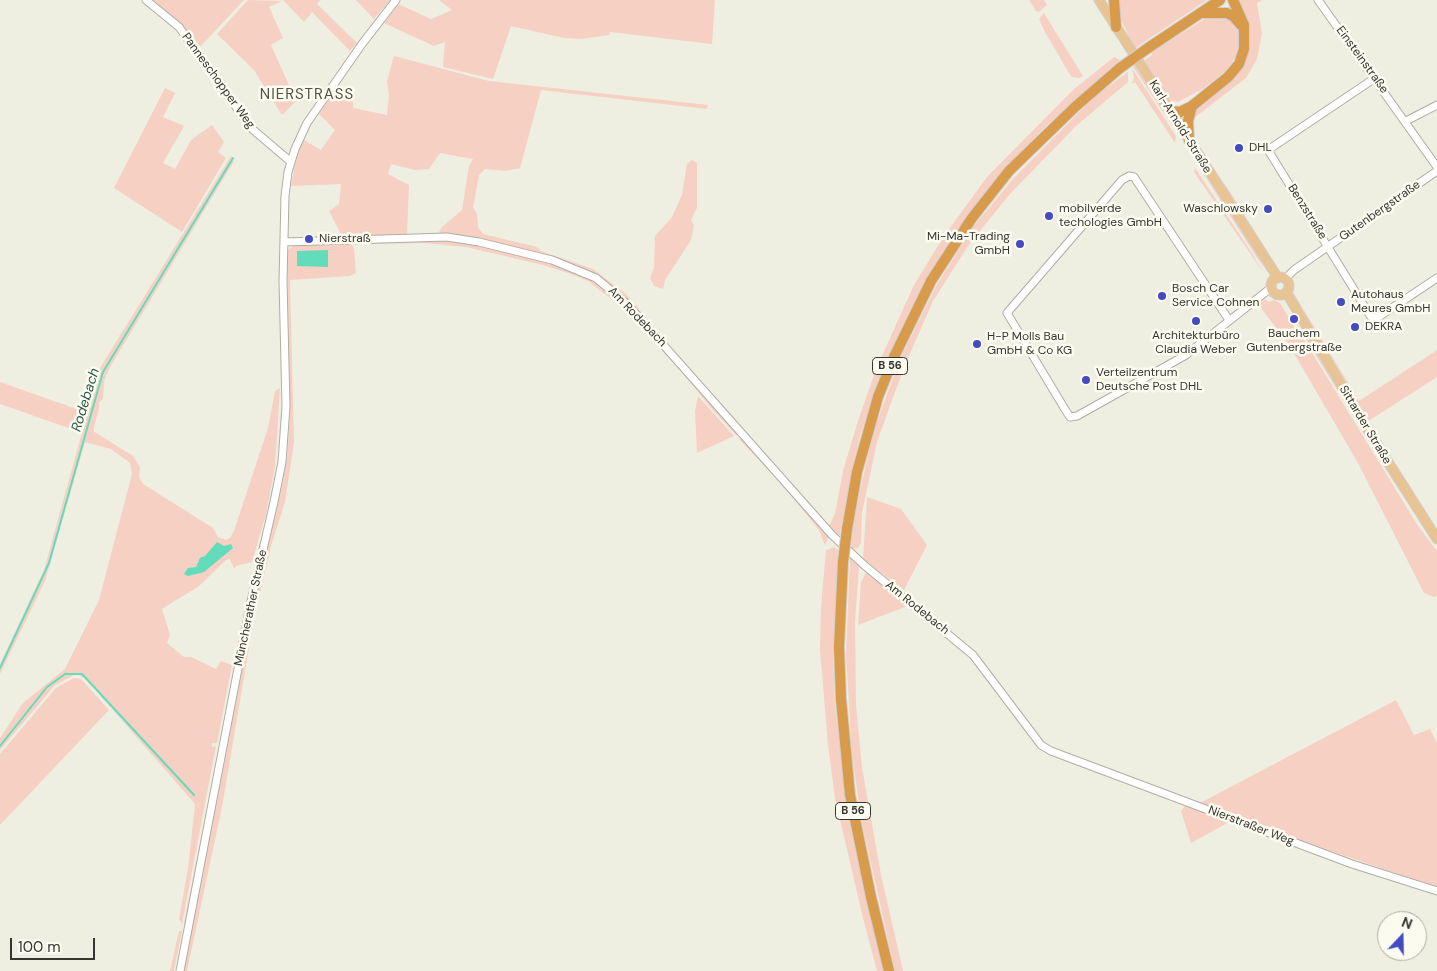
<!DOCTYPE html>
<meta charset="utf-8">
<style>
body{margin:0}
#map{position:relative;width:1437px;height:971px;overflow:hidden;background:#eeeee1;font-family:"DM Sans",sans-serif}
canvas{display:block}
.north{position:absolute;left:1377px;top:911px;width:50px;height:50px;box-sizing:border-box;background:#fcfbef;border:1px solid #adaca3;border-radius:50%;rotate:21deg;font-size:14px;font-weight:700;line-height:20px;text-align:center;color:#363631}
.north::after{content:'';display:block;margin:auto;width:18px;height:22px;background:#444bc0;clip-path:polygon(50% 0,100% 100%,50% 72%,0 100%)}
.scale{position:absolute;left:10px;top:938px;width:85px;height:22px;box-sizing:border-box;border:2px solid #363631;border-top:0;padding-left:6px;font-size:15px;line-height:18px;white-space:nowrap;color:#363631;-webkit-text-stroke:4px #fcfbef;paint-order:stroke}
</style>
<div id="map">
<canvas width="1437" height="971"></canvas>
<div class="north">N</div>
<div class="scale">100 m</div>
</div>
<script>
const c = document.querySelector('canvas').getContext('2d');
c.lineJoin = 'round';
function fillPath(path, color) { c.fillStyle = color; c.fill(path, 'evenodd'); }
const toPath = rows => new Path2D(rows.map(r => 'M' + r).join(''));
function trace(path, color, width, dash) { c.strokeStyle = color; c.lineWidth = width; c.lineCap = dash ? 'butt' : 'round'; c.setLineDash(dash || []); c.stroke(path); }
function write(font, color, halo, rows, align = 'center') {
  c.font = font + ' "DM Sans",sans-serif'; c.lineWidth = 5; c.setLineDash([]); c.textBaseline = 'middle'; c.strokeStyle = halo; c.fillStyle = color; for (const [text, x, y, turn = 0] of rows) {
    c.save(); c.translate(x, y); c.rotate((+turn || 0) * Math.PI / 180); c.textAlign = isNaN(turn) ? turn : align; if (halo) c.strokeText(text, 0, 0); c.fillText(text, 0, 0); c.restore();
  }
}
fillPath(toPath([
 [149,0,244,0,200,47,194,45],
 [248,0,282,1,269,7,283,38,271,45,296,101,282,115,254,70,217,34],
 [283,0,320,0,317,4,357,43,350,51,312,12,304,22],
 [356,0,390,0,374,19],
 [439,0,715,0,712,44,610,32,609,35,581,39,564,38,511,26,493,79,443,67,445,42,434,46,384,23,398,4,431,19,452,10],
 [1029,0,1044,0,1047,5,1039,12,1036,11],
 [1116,0,1207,0,1135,48,1118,14],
 [1238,0,1262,0,1257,3,1262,33,1257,59,1246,78,1194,118,1191,113,1198,104,1226,86,1245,62,1250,33],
 [1044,13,1083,76,1079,78,1072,77,1069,73,1045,32,1039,19],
 [1208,17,1230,18,1240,34,1238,52,1228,69,1204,88,1178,102,1169,100,1143,61,1152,55,1151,52],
 [394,56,489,81,708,105,707,109,541,90,520,168,506,171,485,169,479,175,473,208,477,214,478,227,483,234,537,247,541,251,593,269,626,294,654,327,587,271,440,235,439,232,442,227,462,210,469,166,473,159,440,153,429,169,415,170,391,164,388,174,409,185,407,234,342,236,329,211,339,204,341,184,291,186,297,155,304,140,321,150,335,130,319,114,334,92,353,102,353,108,387,115,389,95,387,81],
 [1114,57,1120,60,1043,129,991,185,957,230,922,286,882,371,860,436,839,537,829,526,835,514,843,471,858,421,876,369,914,285,944,236,987,177,1073,90],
 [1135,66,1181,136,1180,137,1133,67],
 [1132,68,1176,136,1175,143,1135,82,1132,84,1134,78],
 [1128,72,1128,82,1076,126,1009,195,968,246,933,301,904,367,877,442,862,513,861,543,858,548,851,549,854,517,874,430,900,359,936,286,974,226,1012,180,1095,96],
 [165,88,175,93,163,117,184,126,163,163,175,169,191,140,212,125,224,142,218,152,226,158,182,232,114,188],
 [231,156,234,161,110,367,104,381,103,399,99,402,99,408,93,431,133,456,140,467,139,477,143,484,213,528,218,537,226,540,230,538,234,531,268,428,275,391,280,388,275,467,266,514,252,562,236,566,234,569,230,559,226,560,199,586,162,609,170,635,167,643,184,657,191,657,216,669,221,661,232,665,217,743,212,743,212,747,216,746,182,924,179,919,188,869,195,804,86,679,79,675,74,675,55,685,0,750,0,738,23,703,65,669,99,600,132,474,130,463,111,449,85,442,45,581,0,674,0,664,44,570,100,368],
 [692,160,697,163,697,208,691,220,694,225,691,240,665,280,663,289,654,286,650,278,654,268,655,236,672,217,682,195,687,164],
 [1196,162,1254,249,1264,269,1252,250],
 [1195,168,1250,250,1263,272,1194,172],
 [1225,184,1269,254,1226,191],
 [452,241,491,248,551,263,587,276,616,297,676,361,672,361,614,301,588,281,571,274,543,265,466,247,423,243,366,244,365,242],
 [351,242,354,249,356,273,350,276,290,280,294,443,285,502,271,546,249,639,247,637,251,617,267,545,276,514,287,460,290,415,287,251,294,245],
 [1293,292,1359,401,1437,350,1437,377,1367,422,1293,299],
 [1266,299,1268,302,1274,300,1280,303,1296,330,1303,338,1418,526,1437,551,1437,595,1434,597,1424,593,1358,463,1288,343,1260,307,1260,303],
 [1296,323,1306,334,1397,485,1437,545,1393,481],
 [683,370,739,433,736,435,711,408,681,371],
 [0,382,85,412,80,432,0,404],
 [698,396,734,436,697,453,695,411],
 [742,438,829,536,825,545,819,530,780,482,739,439],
 [867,497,901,509,927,545,904,590,863,559],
 [834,547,838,550,838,556,833,652,835,704,843,770,854,842,884,971,877,971,863,918,835,798,828,745,820,650,821,607,826,550],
 [850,558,859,566,855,622,856,705,862,767,881,875,903,971,895,971,891,953,862,823,852,756,846,654],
 [253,571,254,573,237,657,235,657],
 [866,572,870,572,910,605,858,625,861,583],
 [246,645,249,648,222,807,187,971,183,971],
 [74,678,81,679,109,710,0,825,0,754,56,688],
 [1396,700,1414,735,1430,729,1437,743,1437,887,1295,839,1200,803],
 [219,747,220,748,186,924,184,923],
 [1187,804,1231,821,1191,843,1181,811],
 [179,931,182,931,174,971,170,971]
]), '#f7d0c4');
fillPath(toPath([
 [328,250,328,267,297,266,297,251],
 [217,542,224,546,231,544,233,548,204,572,188,576,184,574,188,568,196,567,200,558,205,556]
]), '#62dcbb');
trace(toPath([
 [0,668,49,563,103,372,233,158],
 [0,746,47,687,65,674,82,674,194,795]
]), '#62dcbb', 2);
const minor = toPath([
 [146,0,179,27,251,128,291,162],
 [1318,0,1437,167],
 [1375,78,1268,150,1371,317,1377,318,1437,278],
 [1406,121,1437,105],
 [284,242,447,237,479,242,552,260,596,278,627,304,832,535,864,565,973,655,1041,745,1051,751,1352,864,1437,891],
 [1285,279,1294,270,1437,171],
 [1229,320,1134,177,1129,176,1122,180,1007,313,1066,411,1070,417,1077,416,1186,355,1272,287],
 [180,971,250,606,274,502,282,462,286,406,283,281,285,196,288,172,295,149,307,123,362,44,396,0]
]);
const major = toPath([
 [1099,0,1278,278],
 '1271 286a9 9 0 1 1 18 0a9 9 0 1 1-18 0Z',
 [1286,292,1376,443,1437,539]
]);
const highway = toPath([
 [1114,0,1116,27],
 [1203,13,1227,13,1234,17,1241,25],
 [1148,48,1220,0],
 [1170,111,1180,112,1192,106,1228,77,1239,64,1244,49,1244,25,1233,0],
 [1189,140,1188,121,1192,106],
 [847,529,857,472,878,397,894,357,931,281,972,218,1009,171,1075,107,1120,68],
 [843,562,839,647,841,699,850,795,871,897,889,971]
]);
trace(minor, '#aeaea2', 9);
trace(major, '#cfcfce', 11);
trace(highway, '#cfcfce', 12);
trace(minor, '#fff', 7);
trace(major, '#e8c394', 9);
trace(highway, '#d89b4c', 10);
const highwayBridge = toPath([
 [1120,68,1148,48],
 [843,562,847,529]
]);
trace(highwayBridge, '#cfcfce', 12, []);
trace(highwayBridge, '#d89b4c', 10);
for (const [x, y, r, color] of [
 [1239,148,5,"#444bc0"],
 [1268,209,5,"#444bc0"],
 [1049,216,5,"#444bc0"],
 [309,239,5,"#444bc0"],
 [1020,244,5,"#444bc0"],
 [1162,296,5,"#444bc0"],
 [1341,302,5,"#444bc0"],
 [1294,319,5,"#444bc0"],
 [1196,321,5,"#444bc0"],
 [1355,327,5,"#444bc0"],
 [977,344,5,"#444bc0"],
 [1086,380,5,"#444bc0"]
]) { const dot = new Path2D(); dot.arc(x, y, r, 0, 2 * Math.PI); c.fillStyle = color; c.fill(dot); trace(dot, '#fcfbef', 2); }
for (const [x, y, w] of [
 [890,366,35],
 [853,811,35]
]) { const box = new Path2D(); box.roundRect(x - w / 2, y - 8.5, w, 17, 4); c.fillStyle = '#fcfbef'; c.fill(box); trace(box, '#363631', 1); }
write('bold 11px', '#363631', null, [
 ["B 56",890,366],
 ["B 56",853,811]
]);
write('12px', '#363631', '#fcfbef', [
 ["Einsteinstraße",1362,60,54],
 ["Panneschopper Weg",218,81,54],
 ["Karl-Arnold-Straße",1180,127,58],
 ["Gutenbergstraße",1380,211,-35],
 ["Benzstraße",1307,212,58],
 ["Am Rodebach",637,317,46],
 ["Sittarder Straße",1365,425,59],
 ["Müncherather Straße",251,608,-78],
 ["Am Rodebach",917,608,39],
 ["Nierstraßer Weg",1251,826,21]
]);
write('12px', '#363631', '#fcfbef', [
 ["DHL",1249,148],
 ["mobilverde",1059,209],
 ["techologies GmbH",1059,223],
 ["Waschlowsky",1258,209,"right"],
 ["Mi-Ma-Trading",1010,237,"right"],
 ["GmbH",1010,251,"right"],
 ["Nierstraß",319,239],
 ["Bosch Car",1172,289],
 ["Service Cohnen",1172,303],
 ["Autohaus",1351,295],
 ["Meures GmbH",1351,309],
 ["DEKRA",1365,327],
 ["Bauchem",1294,334,"center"],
 ["Gutenbergstraße",1294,348,"center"],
 ["Architekturbüro",1196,336,"center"],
 ["Claudia Weber",1196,350,"center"],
 ["H-P Molls Bau",987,337],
 ["GmbH & Co KG",987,351],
 ["Verteilzentrum",1096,373],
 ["Deutsche Post DHL",1096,387]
], 'left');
write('italic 14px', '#295b4d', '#fcfbef', [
 ["Rodebach",86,400,-73]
]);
c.letterSpacing = '1px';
write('15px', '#525247', '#fcfbef', [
 ["NIERSTRASS",307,95]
]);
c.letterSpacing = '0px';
</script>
